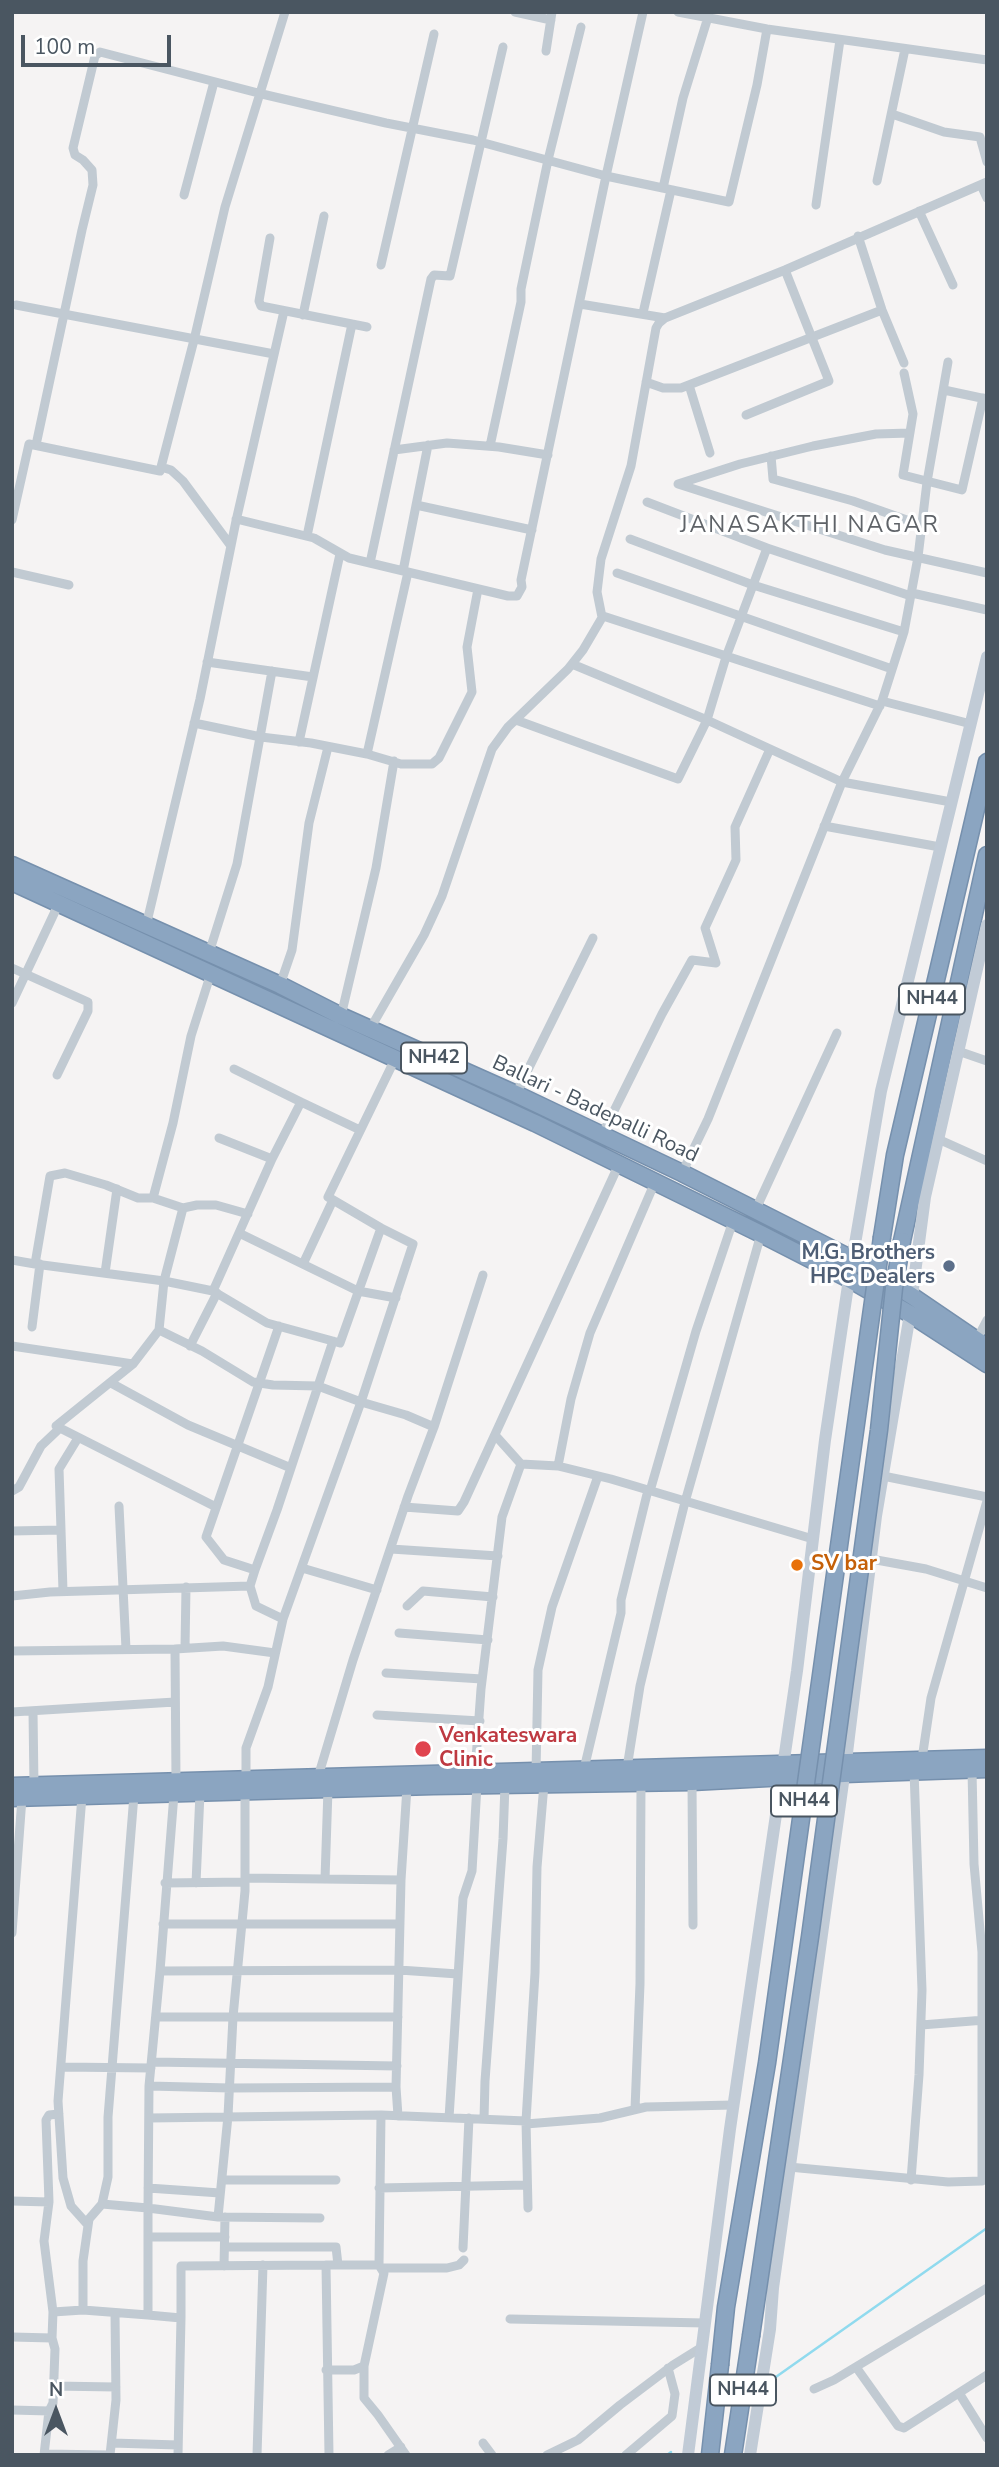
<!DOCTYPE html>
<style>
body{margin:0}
#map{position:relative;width:999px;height:2467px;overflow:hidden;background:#f5f3f3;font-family:"Nunito Sans",sans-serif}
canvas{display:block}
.frame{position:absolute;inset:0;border:14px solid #4a5661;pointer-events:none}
.north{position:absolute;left:21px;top:2376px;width:70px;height:70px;-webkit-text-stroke:5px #fff;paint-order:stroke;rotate:0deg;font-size:19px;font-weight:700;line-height:28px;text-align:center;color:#4a5661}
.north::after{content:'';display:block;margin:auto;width:24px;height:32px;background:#4a5661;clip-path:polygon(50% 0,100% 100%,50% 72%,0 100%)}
.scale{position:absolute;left:21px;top:35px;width:150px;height:32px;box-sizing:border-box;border:4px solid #4a5661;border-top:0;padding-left:9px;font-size:21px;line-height:24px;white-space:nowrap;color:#4a5661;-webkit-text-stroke:5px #fff;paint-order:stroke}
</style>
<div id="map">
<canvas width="999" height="2467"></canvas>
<div class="frame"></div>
<div class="north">N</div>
<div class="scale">100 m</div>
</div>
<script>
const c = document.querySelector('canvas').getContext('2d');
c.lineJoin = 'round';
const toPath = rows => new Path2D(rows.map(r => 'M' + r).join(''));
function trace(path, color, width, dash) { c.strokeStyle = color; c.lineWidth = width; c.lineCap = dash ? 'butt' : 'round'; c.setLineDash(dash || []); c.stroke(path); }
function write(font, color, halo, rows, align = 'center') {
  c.font = font + ' "Nunito Sans",sans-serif'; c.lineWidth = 6; c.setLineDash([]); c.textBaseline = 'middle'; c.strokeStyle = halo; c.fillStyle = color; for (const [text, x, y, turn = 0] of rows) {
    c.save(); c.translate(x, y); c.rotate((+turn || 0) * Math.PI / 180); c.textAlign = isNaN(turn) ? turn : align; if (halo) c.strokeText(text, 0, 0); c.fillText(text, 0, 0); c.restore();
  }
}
trace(toPath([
 [773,2379,987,2228],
 [667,2455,671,2452]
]), '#90daee', 2.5);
const highway = toPath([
 [12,865,280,985,341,1016,516,1094,682,1173,852,1259,912,1296,987,1347],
 [12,882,535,1123,761,1234,849,1279,910,1314,987,1364],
 [882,1237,895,1155,987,762],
 [902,1241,987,855],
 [12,1786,987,1758],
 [12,1798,433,1786,692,1782,844,1774,987,1769],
 [710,2455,720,2365],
 [733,2455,751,2336]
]);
trace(highway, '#7690ad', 19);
trace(toPath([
 [515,12,551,20],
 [643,12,606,176,729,202,757,85,767,29],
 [678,12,767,29,987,60],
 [546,51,552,12],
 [892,114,944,132,980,137,987,162],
 [877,181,905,49],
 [981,185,987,198],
 [663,188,683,98,709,14],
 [184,195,214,82],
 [816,205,840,40],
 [919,211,953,285],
 [858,236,882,310,904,363],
 [270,238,259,301,261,306,367,327],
 [381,265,434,34],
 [580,304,665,318],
 [16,305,274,354],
 [643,313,671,190],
 [303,315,324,216],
 [904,373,913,414,903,475,962,490,983,398],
 [646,382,663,388,681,388,882,310],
 [689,385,710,453],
 [944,390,986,399],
 [746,415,829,381,785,270],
 [910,433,876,434,813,446,740,464,678,484,885,550,987,573],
 [36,445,82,230,93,185,92,170,83,160,75,155,73,148,95,56,100,52,262,94,386,123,473,140,606,176,521,580,522,587,517,596,508,596,349,558,314,538,236,519],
 [490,446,521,302,521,289,548,160,581,27],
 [394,450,447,443,499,447,548,455],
 [771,456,773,479,853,501,921,525],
 [161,467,171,470,183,481,231,546],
 [416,505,532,530],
 [12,520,29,444,160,471,194,340,225,207,285,12],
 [307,536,352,324],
 [630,539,753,585,904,632],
 [767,548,911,596],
 [370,563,431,279,434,275,450,276,503,47],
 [403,571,428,445],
 [12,572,69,585],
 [617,573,892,669],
 [912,593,987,610],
 [602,617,597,592,601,559,631,466,656,328,659,323,665,318,785,270,987,182],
 [207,662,313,677],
 [572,664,707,720,842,782,951,802],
 [882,701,971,724],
 [516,720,678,779,707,720,726,657,767,548,647,502],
 [194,723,261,737,311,743,367,754,401,764,432,764,439,758,472,692,467,647,478,589],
 [299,742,340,554],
 [367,754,408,572],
 [824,826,940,847],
 [146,926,200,699,236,521,284,311],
 [209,953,237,864,272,671],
 [12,968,88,1002,88,1011,57,1075],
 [211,973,191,1036,173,1123,153,1198,183,1208,164,1281,159,1330,133,1364,56,1426,216,1507],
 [280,985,292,950,309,823,328,747],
 [12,1003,59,903],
 [341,1016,376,868,394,761],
 [370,1029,424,935,442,896,492,749,508,727,568,669,583,650,603,616,880,706],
 [958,1051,987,1061],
 [234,1069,301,1102],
 [516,1094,593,938],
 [602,1135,662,1014,692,960,716,963,705,928,736,860,735,827,770,749],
 [219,1138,272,1159,301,1102,360,1130],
 [938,1139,987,1161],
 [682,1173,708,1119,842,782,882,701,904,632,918,557,927,482,948,362],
 [655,1182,590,1333,571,1399,558,1466,611,1479,813,1539],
 [153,1198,138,1198,106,1185,65,1173,50,1176,35,1264,164,1281,213,1291,267,1323,340,1343,381,1228,328,1197,395,1059],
 [183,1208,197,1205,216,1205,248,1214],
 [755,1211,837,1033],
 [239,1233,358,1291,396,1298],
 [12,1260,35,1264],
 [303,1264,333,1200],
 [105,1273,117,1189],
 [213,1291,272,1159],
 [32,1327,40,1264],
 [159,1330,202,1351,253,1382,273,1385,318,1386,361,1402,406,1415,434,1427,408,1496,353,1660,318,1777],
 [977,1339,987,1320],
 [12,1346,133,1364],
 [190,1346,217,1293],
 [111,1383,188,1425,291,1468],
 [434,1427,483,1275],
 [495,1435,521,1464],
 [883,1476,987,1497],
 [12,1491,19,1487,41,1446,60,1428],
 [650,1491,696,1331,733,1221],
 [119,1506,126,1649],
 [404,1507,458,1511,464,1502,619,1164],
 [12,1531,61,1530],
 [391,1549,498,1556],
 [871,1559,926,1569,987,1588],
 [302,1568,377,1590],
 [255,1570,277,1510,333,1341],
 [63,1591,59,1469,78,1438],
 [12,1596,50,1592,250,1586],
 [407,1606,423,1591,493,1597],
 [283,1619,361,1402,413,1244,381,1228],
 [399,1633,488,1640],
 [185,1648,186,1587],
 [12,1651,175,1649],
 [386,1673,482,1679],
 [33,1711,34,1786],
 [12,1712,175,1702],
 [377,1715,480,1721],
 [922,1759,931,1698,987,1501],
 [627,1768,640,1686,662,1594,685,1502,761,1234],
 [584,1769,621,1613,621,1600,648,1490],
 [536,1772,538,1670,552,1607,598,1476],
 [475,1773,481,1689,502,1517,521,1464,558,1466],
 [246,1779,246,1748,268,1687,283,1619,256,1606,250,1586,255,1570,224,1560,206,1537,279,1326],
 [176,1781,175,1649,223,1646,275,1653],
 [692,1782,693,1925],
 [245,1792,245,1891,233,2017,228,2116,218,2217,320,2218],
 [174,1794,160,1971,399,1970,458,1974],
 [82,1796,58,2101,63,2178,71,2206,88,2225],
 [245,1878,401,1880],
 [325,1879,328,1789],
 [165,1883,245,1882],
 [196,1883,200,1793],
 [163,1924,400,1924],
 [12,1933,22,1798],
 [160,1971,149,2086,148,2208,218,2217],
 [156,2017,398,2017],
 [921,2025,985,2020],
 [152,2062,397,2066],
 [61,2067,151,2068],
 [149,2086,230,2088,396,2087,401,1880,407,1787],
 [396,2087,398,2116],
 [635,2109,640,1984,641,1783],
 [149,2118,381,2115,526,2121],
 [449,2118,463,1898,472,1871,477,1785],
 [484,2119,485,2081,503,1839,505,1785],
 [526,2124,600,2118,646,2107,733,2105],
 [789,2167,948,2182,982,2181,982,1952,974,1864,972,1770],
 [222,2180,336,2180],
 [911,2180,919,2075,922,1990,914,1771],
 [148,2188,220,2193],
 [379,2188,527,2185],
 [12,2201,49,2202,44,2241,53,2312,52,2338,12,2337],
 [49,2202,46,2120,49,2115,59,2114],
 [102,2204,108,2177,108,2117,134,1795],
 [528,2208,526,2121,535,1973,537,1867,544,1784],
 [148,2237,225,2237],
 [225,2247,336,2247,338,2265],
 [463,2248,469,2118],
 [224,2266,225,2217],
 [383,2268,447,2268,459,2265,464,2260],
 [53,2312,83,2310],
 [148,2315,83,2310,83,2261,89,2219,102,2204,148,2208,148,2315,181,2318,181,2266,326,2265],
 [510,2319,705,2323],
 [364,2366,364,2398,378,2415,406,2455],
 [856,2367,898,2426,904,2428,987,2375],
 [326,2370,354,2370,364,2366,384,2273,379,2265],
 [53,2386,116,2387],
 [814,2389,834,2380,987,2288],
 [959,2393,987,2438],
 [12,2410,49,2411,44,2455],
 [49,2411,53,2403,55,2349,52,2338],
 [112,2443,178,2445],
 [483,2443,492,2455],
 [44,2454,110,2455,116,2400,115,2313],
 [178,2455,181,2318],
 [257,2455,263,2265],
 [329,2455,326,2265,379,2265,381,2115],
 [388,2455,401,2447],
 [547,2455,578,2440,620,2405,673,2365,702,2347],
 [626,2455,672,2416,675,2394,668,2368]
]), '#c1cad2', 9);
trace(toPath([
 [912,1296,925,1197,987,925],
 [688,2455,730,2129,797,1671,825,1440,849,1279,881,1091,987,657],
 [750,2455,770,2329,773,2288,846,1761,876,1516,910,1314]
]), '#c1cbd6', 12);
trace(highway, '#8ba5c1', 16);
const highwayBridge = toPath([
 [751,2336,810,1937,879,1430,894,1288,902,1241],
 [720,2365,726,2307,767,2063,882,1237]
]);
trace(highwayBridge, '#7690ad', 19, []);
trace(highwayBridge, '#8ba5c1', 16);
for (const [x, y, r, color] of [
 [949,1266,7,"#5c6f8a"],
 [797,1565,7,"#e8710a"],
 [423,1749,9,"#e0444e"]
]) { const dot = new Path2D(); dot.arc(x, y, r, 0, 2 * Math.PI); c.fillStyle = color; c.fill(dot); trace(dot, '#fff', 2.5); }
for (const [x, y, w] of [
 [932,999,66],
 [434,1058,66],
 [804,1801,66],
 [743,2390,66]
]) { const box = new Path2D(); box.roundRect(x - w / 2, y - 15.5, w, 31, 5); c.fillStyle = '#fff'; c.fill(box); trace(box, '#4a5661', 2); }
write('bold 19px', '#4a5661', null, [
 ["NH44",932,999],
 ["NH42",434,1058],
 ["NH44",804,1801],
 ["NH44",743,2390]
]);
write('21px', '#4a5661', '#fff', [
 ["Ballari - Badepalli Road",595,1110,25]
]);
write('bold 21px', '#4e5e75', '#fff', [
 ["M.G. Brothers",935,1254],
 ["HPC Dealers",935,1278]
], 'right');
write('bold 21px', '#c56008', '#fff', [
 ["SV bar",811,1565]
], 'left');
write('bold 21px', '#be3a42', '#fff', [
 ["Venkateswara",439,1737],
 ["Clinic",439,1761]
], 'left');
c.letterSpacing = '2px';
write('23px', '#5f6368', '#fff', [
 ["JANASAKTHI NAGAR",810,526]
]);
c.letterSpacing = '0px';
</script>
